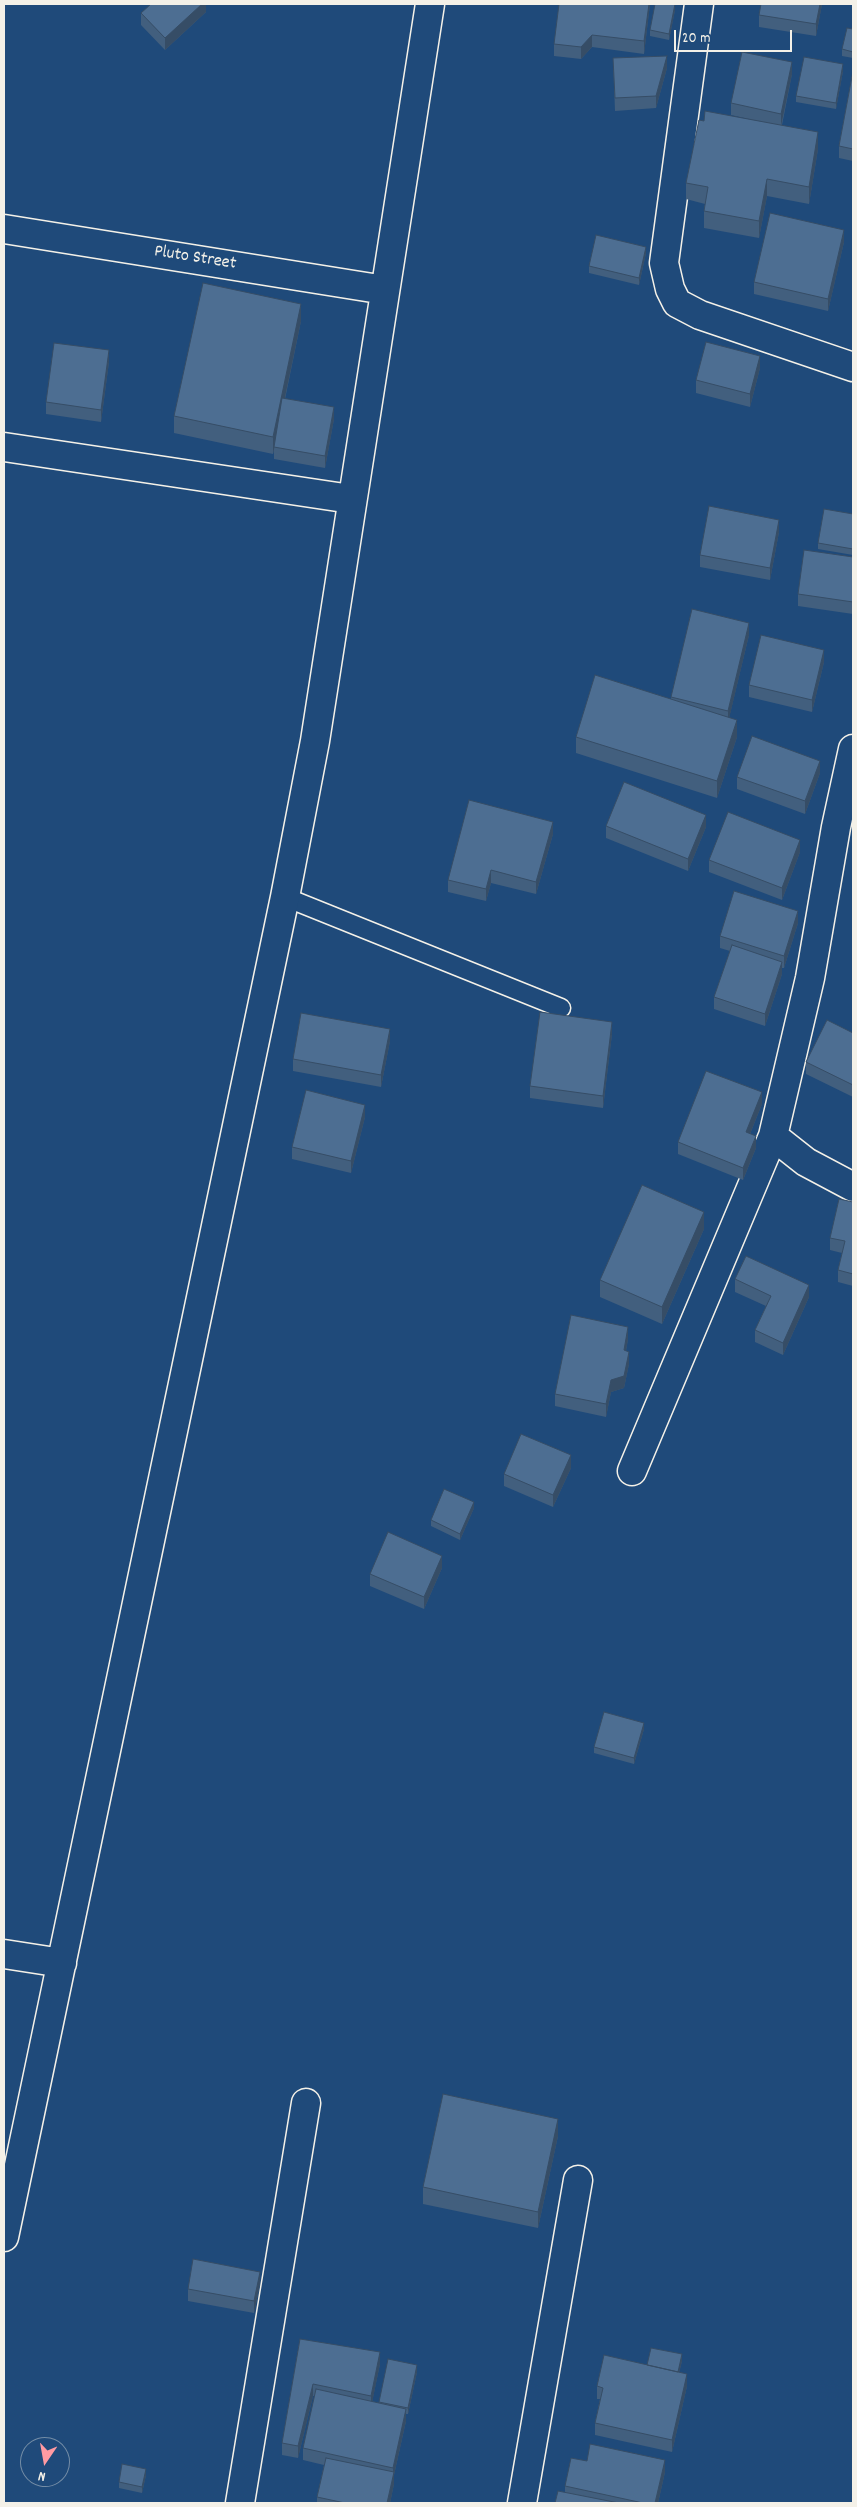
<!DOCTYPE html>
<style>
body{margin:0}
#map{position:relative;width:857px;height:2507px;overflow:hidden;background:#1f4a7a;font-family:Dekko,sans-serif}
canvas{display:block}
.frame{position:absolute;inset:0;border:5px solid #f4f1e8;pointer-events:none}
.north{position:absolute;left:20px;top:2437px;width:50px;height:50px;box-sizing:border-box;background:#1f4a7a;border:1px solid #748da6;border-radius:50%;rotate:192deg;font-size:14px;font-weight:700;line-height:20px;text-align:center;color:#f4f1e8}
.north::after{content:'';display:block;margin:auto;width:18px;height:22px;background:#ff9aa2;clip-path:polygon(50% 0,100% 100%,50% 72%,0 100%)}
.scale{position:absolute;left:674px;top:30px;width:118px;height:22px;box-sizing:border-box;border:2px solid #f4f1e8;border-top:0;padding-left:6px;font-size:15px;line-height:18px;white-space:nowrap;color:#f4f1e8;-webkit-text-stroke:4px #1f4a7a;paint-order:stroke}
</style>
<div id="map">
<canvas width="857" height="2507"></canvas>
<div class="frame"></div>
<div class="north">N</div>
<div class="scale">20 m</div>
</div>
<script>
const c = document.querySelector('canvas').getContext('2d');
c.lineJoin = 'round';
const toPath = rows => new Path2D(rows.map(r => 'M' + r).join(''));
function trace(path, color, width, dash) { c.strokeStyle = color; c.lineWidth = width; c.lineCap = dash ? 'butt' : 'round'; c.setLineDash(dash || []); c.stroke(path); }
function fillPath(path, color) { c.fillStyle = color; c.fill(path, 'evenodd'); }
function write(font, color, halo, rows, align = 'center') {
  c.font = font + ' Dekko,sans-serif'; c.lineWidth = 4.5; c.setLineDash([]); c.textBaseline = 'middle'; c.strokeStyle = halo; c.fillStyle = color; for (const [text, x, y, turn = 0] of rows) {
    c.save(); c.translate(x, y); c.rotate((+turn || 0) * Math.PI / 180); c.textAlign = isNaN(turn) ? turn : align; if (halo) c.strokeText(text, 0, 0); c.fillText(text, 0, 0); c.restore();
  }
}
const lane = toPath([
 [285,897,561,1008]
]);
const street = toPath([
 [699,4,664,263,670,289,677,303,700,315,853,367],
 [4,229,385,290],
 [4,447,351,499],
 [773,1136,806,1162,853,1187],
 [632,1471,773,1136,810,978,836,827,853,749],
 [4,1954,62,1963],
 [4,2237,285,897,315,741,430,4],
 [240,2503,306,2103],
 [522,2503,578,2180]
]);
trace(lane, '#f4f1e8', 21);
trace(street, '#f4f1e8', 31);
trace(lane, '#1f4a7a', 18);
trace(street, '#1f4a7a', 28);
fillPath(toPath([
 [206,4,206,12,165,50,141,25,141,13],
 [650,4,644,54,592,47,581,59,554,56,554,44],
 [822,4,816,36,759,27,759,15],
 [675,10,669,40,650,36,650,30],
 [853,29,853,58,842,56,842,49],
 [613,58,667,68,656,108,615,111],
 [843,71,836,109,796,102,796,96],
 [853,71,853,161,839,158,839,146],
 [792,74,782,125,818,149,809,204,767,196,759,238,704,228,704,211,705,204,686,199,686,183,704,121,762,122,731,115,731,103],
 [844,242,828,311,754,294,754,282],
 [646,253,639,285,589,273,589,266],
 [301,321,285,399,334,419,325,468,274,459,274,450,273,454,174,433,174,416],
 [109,362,101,422,46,414,46,402],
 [760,368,750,407,696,393,696,380],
 [853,514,853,555,818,549,818,543],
 [779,532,770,580,700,567,700,555],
 [853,557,853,614,798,606,798,594],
 [749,635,729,718,737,737,717,798,576,753,576,737,671,699,671,697],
 [824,662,812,712,749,697,749,685],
 [820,773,805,814,737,789,737,777],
 [606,826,706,827,688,871,606,838],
 [553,834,536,894,491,883,486,901,448,892,448,880],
 [800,852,782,900,709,872,709,860],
 [798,923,784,968,782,968,782,974,765,1026,714,1009,714,997,730,951,720,948,720,936],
 [853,1033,853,1097,806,1074,806,1062],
 [612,1034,603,1108,530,1098,530,1086],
 [390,1041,381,1087,293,1071,293,1059],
 [762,1104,750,1134,756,1148,743,1180,678,1154,678,1142],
 [365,1117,351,1173,292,1159,292,1147],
 [853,1202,853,1286,838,1282,838,1270,842,1253,830,1250,830,1238],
 [704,1229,662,1324,600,1297,600,1280],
 [735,1279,809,1297,783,1355,755,1342,755,1330,766,1306,735,1292],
 [628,1339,626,1351,629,1364,624,1388,611,1392,606,1417,555,1406,555,1394],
 [571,1468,553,1507,504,1486,504,1474],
 [474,1508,460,1540,431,1526,431,1520],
 [442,1568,424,1609,370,1586,370,1574],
 [644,1729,634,1764,594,1753,594,1747],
 [558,2136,538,2228,423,2204,423,2187],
 [260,2284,254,2313,188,2301,188,2289],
 [300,2339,380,2364,372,2402,379,2403,379,2402,417,2372,408,2414,406,2414,406,2421,394,2475,394,2484,390,2503,317,2503,317,2497,324,2465,303,2460,303,2448,315,2396,313,2396,298,2458,282,2455,282,2443],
 [682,2361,679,2373,687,2386,672,2452,595,2435,595,2423,600,2399,597,2399,597,2386,647,2365],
 [587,2461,665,2472,658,2503,555,2503,565,2493,565,2486],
 [146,2475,142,2493,119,2488,119,2482]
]), '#425f7e');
fillPath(toPath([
 [202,4,206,4,206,12,165,50,165,38],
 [649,4,650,4,644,54,644,41],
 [675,4,675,10,669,40,669,34],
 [820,4,822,4,816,36,816,24],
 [592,35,592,47,581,59,581,47],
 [667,56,667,68,656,108,656,96],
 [792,62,792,74,781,126,781,114],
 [843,64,843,71,836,109,836,103],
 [818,132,818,149,809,204,809,187],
 [767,179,767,196,759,238,759,221],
 [844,230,844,242,828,311,828,299],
 [646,247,646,253,639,285,639,278],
 [301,304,301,321,273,454,273,437],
 [109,350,109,362,101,422,101,410],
 [760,356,760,368,750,407,750,394],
 [334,407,334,419,325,468,325,456],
 [779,520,779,532,770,580,770,568],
 [749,623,749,635,728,723,728,711],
 [824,650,824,662,812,712,812,700],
 [737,720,737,737,717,798,717,781],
 [820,761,820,773,805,814,805,801],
 [706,815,706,827,688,871,688,859],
 [553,822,553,834,536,894,536,882],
 [800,840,800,852,782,900,782,888],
 [491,870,491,883,486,901,486,889],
 [798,911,798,923,784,968,784,956],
 [782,962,782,974,765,1026,765,1014],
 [612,1022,612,1034,603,1108,603,1096],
 [390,1029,390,1041,381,1087,381,1075],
 [762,1092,762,1104,746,1144,746,1132],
 [365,1105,365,1117,351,1173,351,1161],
 [756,1136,756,1148,743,1180,743,1168],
 [704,1212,704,1229,662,1324,662,1307],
 [809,1285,809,1297,783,1355,783,1343],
 [628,1327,628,1339,624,1362,624,1350],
 [629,1352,629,1364,624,1388,611,1392,606,1417,606,1404,611,1380],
 [571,1455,571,1468,553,1507,553,1495],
 [474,1502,474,1508,460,1540,460,1534],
 [442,1556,442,1568,424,1609,424,1597],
 [644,1723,644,1729,634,1764,634,1758],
 [558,2119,558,2136,538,2228,538,2212],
 [260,2272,260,2284,254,2313,254,2301],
 [380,2352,380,2364,371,2408,371,2396],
 [682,2354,682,2361,677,2381,677,2375],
 [417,2365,417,2372,408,2414,408,2408],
 [687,2374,687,2386,672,2452,672,2440],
 [313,2384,313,2396,298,2458,298,2446],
 [406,2409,406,2421,394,2475,394,2484,390,2503,387,2503,393,2477,393,2468],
 [665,2460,665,2472,658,2503,655,2503],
 [146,2469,146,2475,142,2493,142,2487]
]), '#364d66');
const building = toPath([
 [151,4,202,4,165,38,141,13,151,4],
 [559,4,649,4,644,41,592,35,581,47,554,44,559,4],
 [655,4,675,4,669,34,650,30,655,4],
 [761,4,820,4,816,24,759,15,761,4],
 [847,28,853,29,853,52,842,49,847,28],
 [742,52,792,62,781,114,731,103,742,52],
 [667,56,656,96,615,98,613,58,667,56],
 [804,57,843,64,836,103,796,96,804,57],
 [853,71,853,149,839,146,853,71],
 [705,111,818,132,809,187,767,179,759,221,704,211,708,187,686,183,699,120,704,121,705,111],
 [770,213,844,230,828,299,754,282,770,213],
 [596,235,646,247,639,278,589,266,596,235],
 [203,283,301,304,273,437,174,416,203,283],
 [706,342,760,356,750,394,696,380,706,342],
 [54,343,109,350,101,410,46,402,54,343],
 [282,398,334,407,325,456,274,447,282,398],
 [709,506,779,520,770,568,700,555,709,506],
 [824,509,853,514,853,549,818,543,824,509],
 [804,550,853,557,853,602,798,594,804,550],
 [692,609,749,623,728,711,671,697,692,609],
 [761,635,824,650,812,700,749,685,761,635],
 [595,675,737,720,717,781,576,737,595,675],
 [752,736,820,761,805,801,737,777,752,736],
 [624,782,706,815,688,859,606,826,624,782],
 [469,800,553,822,536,882,491,870,486,889,448,880,469,800],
 [728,812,800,840,782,888,709,860,728,812],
 [734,891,798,911,784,956,720,936,734,891],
 [732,945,782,962,765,1014,714,997,732,945],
 [540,1012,612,1022,603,1096,530,1086,540,1012],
 [301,1013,390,1029,381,1075,293,1059,301,1013],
 [827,1020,853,1033,853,1085,806,1062,827,1020],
 [706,1071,762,1092,746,1132,756,1136,743,1168,678,1142,706,1071],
 [306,1090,365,1105,351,1161,292,1147,306,1090],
 [642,1185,704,1212,662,1307,600,1280,642,1185],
 [839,1199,853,1202,853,1274,838,1270,845,1241,830,1238,839,1199],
 [746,1256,809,1285,783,1343,755,1330,771,1296,735,1279,746,1256],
 [571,1315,628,1327,624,1350,629,1352,624,1376,611,1380,606,1404,555,1394,571,1315],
 [521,1434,571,1455,553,1495,504,1474,521,1434],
 [444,1489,474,1502,460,1534,431,1520,444,1489],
 [388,1532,442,1556,424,1597,370,1574,388,1532],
 [604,1712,644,1723,634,1758,594,1747,604,1712],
 [443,2094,558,2119,538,2212,423,2187,443,2094],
 [193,2259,260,2272,254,2301,188,2289,193,2259],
 [300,2339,380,2352,371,2396,313,2384,298,2446,282,2443,300,2339],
 [651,2348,682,2354,678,2372,647,2365,651,2348],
 [604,2355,687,2374,672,2440,595,2423,603,2388,597,2386,604,2355],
 [388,2359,417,2365,408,2408,379,2402,388,2359],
 [316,2389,406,2409,393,2468,303,2448,316,2389],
 [590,2444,665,2460,655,2503,643,2503,565,2486,571,2458,587,2461,590,2444],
 [326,2458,394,2472,387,2503,345,2503,317,2497,326,2458],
 [122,2464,146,2469,142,2487,119,2482,122,2464],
 [558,2491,619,2503,555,2503,558,2491]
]);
fillPath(building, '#4d6e92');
trace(building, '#364d66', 1);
write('18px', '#f4f1e8', '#1f4a7a', [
 ["Pluto Street",195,259,9]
]);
</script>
